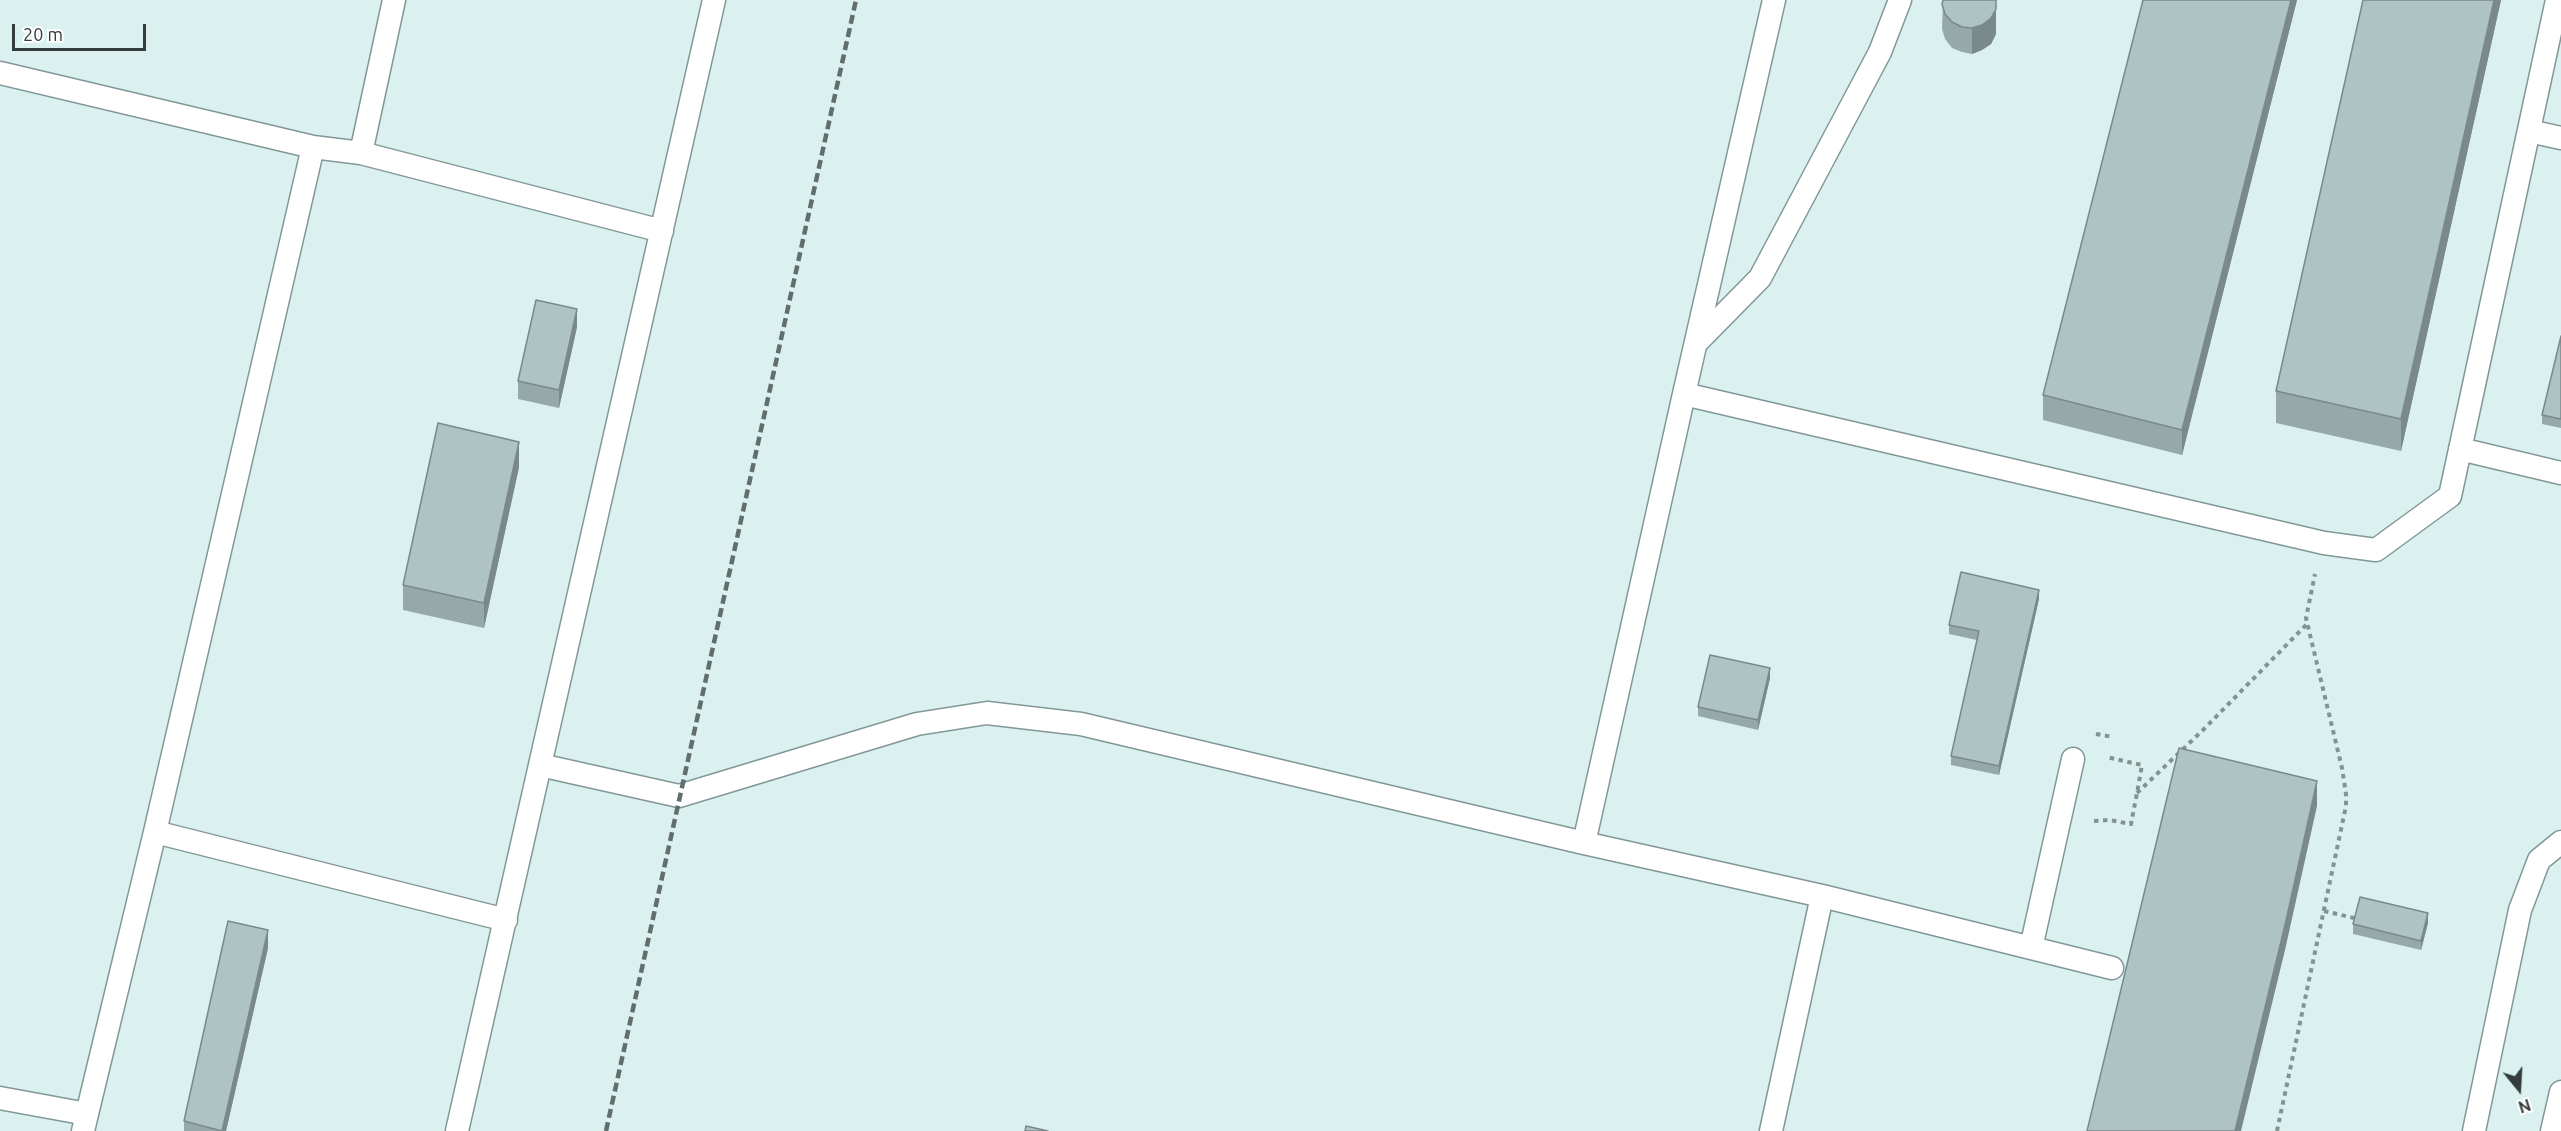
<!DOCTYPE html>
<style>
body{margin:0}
#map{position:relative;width:2561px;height:1131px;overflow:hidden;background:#daf1f0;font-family:Ubuntu,sans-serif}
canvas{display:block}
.north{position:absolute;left:2489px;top:1059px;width:60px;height:60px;-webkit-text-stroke:4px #fff;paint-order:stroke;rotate:162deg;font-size:16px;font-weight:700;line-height:24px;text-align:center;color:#343d3c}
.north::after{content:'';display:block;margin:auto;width:21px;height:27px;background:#343d3c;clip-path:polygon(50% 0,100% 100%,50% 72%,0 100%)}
.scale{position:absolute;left:12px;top:24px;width:134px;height:27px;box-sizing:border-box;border:3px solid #343d3c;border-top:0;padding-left:8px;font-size:18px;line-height:21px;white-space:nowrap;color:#343d3c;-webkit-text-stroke:4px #fff;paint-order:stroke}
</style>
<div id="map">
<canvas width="2561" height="1131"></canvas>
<div class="north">N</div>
<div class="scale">20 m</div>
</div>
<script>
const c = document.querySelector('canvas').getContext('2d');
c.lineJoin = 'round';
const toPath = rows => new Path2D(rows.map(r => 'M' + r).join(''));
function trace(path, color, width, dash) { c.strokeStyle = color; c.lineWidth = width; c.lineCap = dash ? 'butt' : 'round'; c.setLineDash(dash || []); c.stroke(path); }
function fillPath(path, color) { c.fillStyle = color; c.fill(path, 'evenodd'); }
const lane = toPath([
 [714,0,540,765,679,796,917,724,987,713,1081,724,1584,843,1684,394],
 [1774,0,1684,394,2324,543,2376,550,2450,496,2557,0],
 [0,73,313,147,155,832,87,1114],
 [2529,131,2561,138],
 [313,147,361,153,662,231],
 [361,153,394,0],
 [1696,343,1760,278,1880,52,1900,0],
 [2460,449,2561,473],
 [155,832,506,920],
 [1584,843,1822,896,1771,1131],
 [1822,896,2112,968],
 [2031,948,2073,759],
 [0,1098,87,1114,83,1131],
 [457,1131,540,765],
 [2474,1131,2520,910,2539,860,2561,842],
 [2552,1131,2561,1092]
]);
trace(lane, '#829797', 25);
trace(toPath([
 [2096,734,2113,737],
 [2137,793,2203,730,2307,624],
 [2094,821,2109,820,2131,824,2137,793,2142,765,2106,757],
 [2324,911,2354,918],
 [2277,1131,2346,806,2346,794,2342,768,2306,618,2315,574]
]), '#839392', 4, [4.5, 4.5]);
trace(lane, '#fff', 22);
trace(toPath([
 [606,1131,856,0]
]), '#626e6d', 4.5, [9, 4.5]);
fillPath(toPath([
 [1943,0,1996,23,1996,34,1991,44,1982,50,1972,54,1962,52,1952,48,1945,39,1942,29],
 [2143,0,2297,0,2182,455,2043,420,2043,395],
 [2363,0,2501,0,2401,451,2276,423,2276,391],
 [577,327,559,408,518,399,518,381],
 [2561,336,2561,428,2542,424,2542,415],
 [519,467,484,628,403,610,403,585],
 [2039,599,1999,775,1951,765,1951,756,1977,640,1949,634,1949,625],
 [1770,678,1758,730,1698,716,1698,707],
 [2428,923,2421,950,2353,934,2353,924],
 [268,948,226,1131,184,1131,184,1121]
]), '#96a9a9');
fillPath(toPath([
 [1996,0,1996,34,1991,44,1982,50,1972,54,1972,28],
 [2291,0,2297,0,2182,455,2182,430],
 [2494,0,2501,0,2401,451,2401,419],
 [577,309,577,327,559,408,559,390],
 [519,442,519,467,484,628,484,603],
 [2039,590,2039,599,1999,775,1999,766],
 [1770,668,1770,678,1758,730,1758,720],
 [2317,781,2317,806,2285,950,2241,1131,2235,1131],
 [2428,913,2428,923,2421,950,2421,941],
 [268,930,268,948,226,1131,222,1131]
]), '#7a8989');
const building = toPath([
 [1943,0,1996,0,1996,9,1991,18,1982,25,1972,28,1962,27,1952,22,1945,14,1942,4,1943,0],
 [2143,0,2291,0,2182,430,2043,395,2143,0],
 [2363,0,2494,0,2401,419,2276,391,2363,0],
 [536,300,577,309,559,390,518,381,536,300],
 [2561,336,2561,419,2542,415,2561,336],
 [438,423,519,442,484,603,403,585,438,423],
 [1961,572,2039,590,1999,766,1951,756,1979,631,1949,625,1961,572],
 [1710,655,1770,668,1758,720,1698,707,1710,655],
 [2179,748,2317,781,2285,925,2235,1131,2087,1131,2179,748],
 [2360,897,2428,913,2421,941,2353,924,2360,897],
 [228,921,268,930,222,1131,184,1121,228,921],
 [1026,1126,1048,1131,1025,1131,1026,1126]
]);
fillPath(building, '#aec4c4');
trace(building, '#7a8989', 1.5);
</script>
